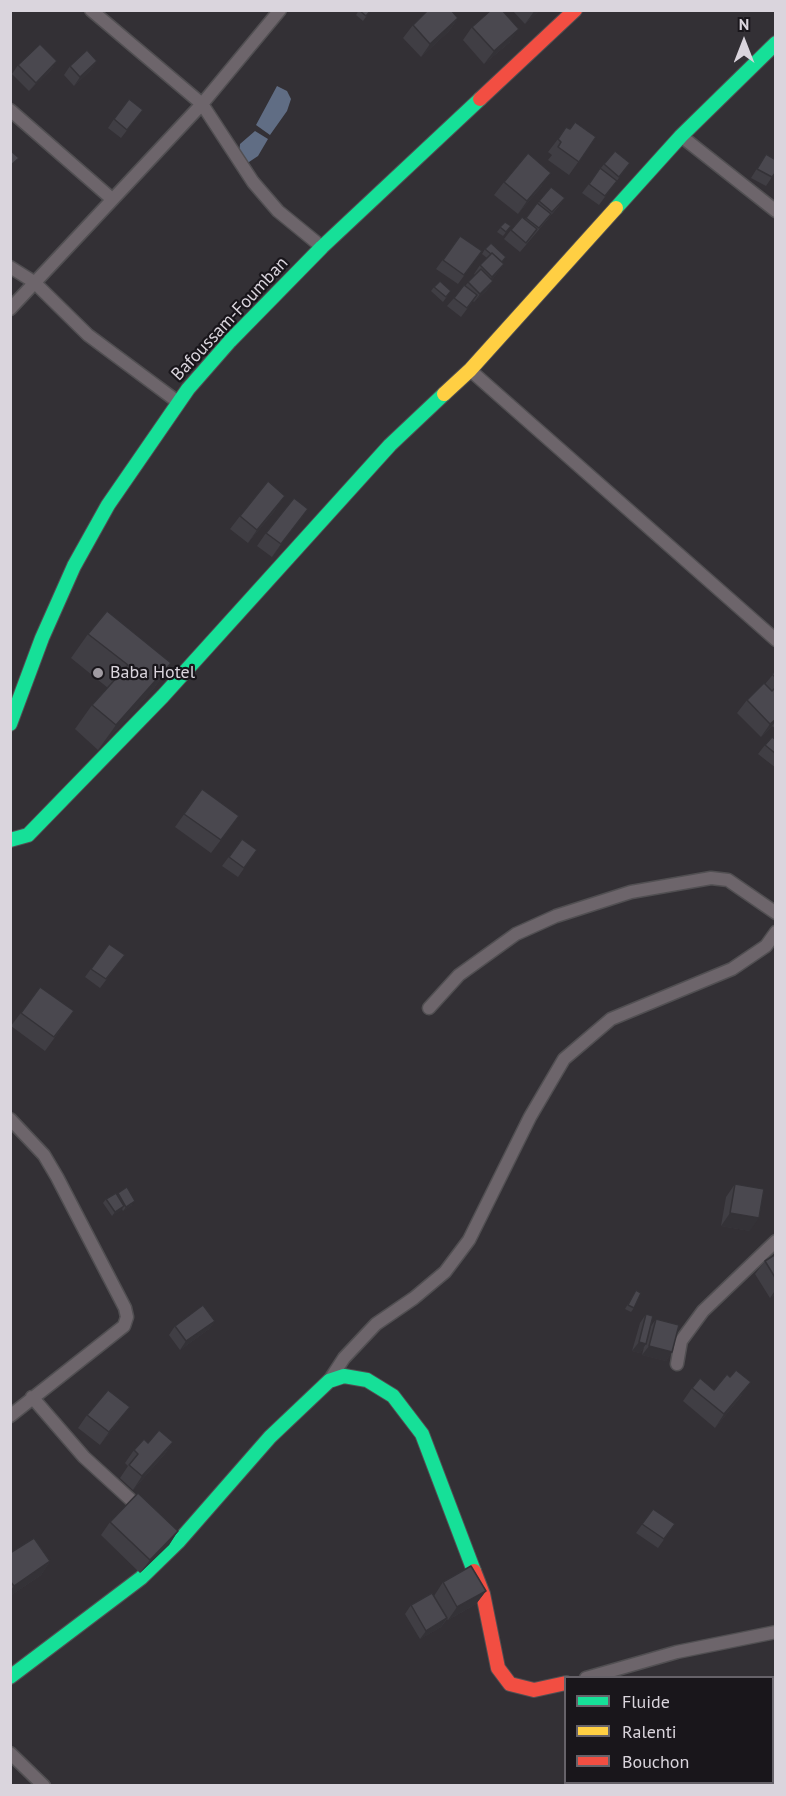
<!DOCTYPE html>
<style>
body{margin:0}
#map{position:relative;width:786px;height:1796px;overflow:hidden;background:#333035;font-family:"PT Sans",sans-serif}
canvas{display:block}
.frame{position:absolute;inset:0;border:12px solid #dad5dd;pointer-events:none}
.legend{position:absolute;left:564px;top:1676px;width:210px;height:108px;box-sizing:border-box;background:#19161b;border:2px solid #666269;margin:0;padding:8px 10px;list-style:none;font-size:18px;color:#dad5dd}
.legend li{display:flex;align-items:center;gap:12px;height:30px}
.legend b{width:30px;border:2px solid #666269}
.north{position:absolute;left:714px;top:12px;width:60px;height:60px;-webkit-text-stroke:4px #19161b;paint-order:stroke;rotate:0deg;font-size:16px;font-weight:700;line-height:24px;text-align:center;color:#dad5dd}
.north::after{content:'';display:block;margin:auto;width:21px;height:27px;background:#dad5dd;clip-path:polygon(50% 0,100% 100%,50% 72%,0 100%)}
</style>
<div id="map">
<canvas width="786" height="1796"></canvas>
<div class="frame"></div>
<ul class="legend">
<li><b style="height:8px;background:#16e098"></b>Fluide</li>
<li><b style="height:8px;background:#ffcf43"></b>Ralenti</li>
<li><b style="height:8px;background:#f24e42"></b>Bouchon</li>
</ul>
<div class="north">N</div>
</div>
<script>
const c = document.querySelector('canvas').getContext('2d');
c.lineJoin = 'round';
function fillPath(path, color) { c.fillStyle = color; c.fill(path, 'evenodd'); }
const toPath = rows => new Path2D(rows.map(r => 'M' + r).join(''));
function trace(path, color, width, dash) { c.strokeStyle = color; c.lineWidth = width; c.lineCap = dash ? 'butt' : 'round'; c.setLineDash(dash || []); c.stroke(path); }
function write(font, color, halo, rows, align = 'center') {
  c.font = font + ' "PT Sans",sans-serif'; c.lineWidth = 4.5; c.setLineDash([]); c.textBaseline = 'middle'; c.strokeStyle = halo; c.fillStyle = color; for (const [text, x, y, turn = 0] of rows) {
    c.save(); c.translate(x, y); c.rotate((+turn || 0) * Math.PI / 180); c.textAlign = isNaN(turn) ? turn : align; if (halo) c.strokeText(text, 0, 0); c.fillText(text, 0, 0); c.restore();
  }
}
fillPath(toPath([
 [277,86,287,91,291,99,287,111,270,135,256,125],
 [255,131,268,139,258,156,246,164,239,155,240,144]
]), '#606d84');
const street = toPath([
 [91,10,202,104,253,182,278,211,322,247],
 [10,110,112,199],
 [681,136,776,211],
 [10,267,34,282,88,335,178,402],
 [10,309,202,104,280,10],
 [470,370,776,640],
 [429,1008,459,975,516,934,556,916,631,892,711,878,728,880,776,913],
 [10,1119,44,1155,57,1177,125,1308,127,1317,124,1326,10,1416],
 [677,1364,681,1341,703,1311,776,1241],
 [329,1381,344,1358,376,1324,414,1298,445,1272,469,1240,530,1117,564,1059,611,1019,732,969,766,946,776,932],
 [32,1397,84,1457,142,1510],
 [586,1678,677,1652,776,1632],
 [10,1753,44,1786]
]);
const fast = toPath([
 [616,208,681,136,776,43],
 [10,724,42,638,74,566,108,505,188,389,230,341,322,247,480,99],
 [10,840,28,835,163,696,390,445,444,394],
 [10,1677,141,1578,179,1541,270,1437,329,1381,344,1376,367,1380,393,1396,422,1434,474,1571]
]);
const slow = toPath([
 [444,394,470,370,616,208]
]);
const jam = toPath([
 [480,99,575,10],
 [474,1571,483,1594,498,1668,510,1684,534,1690,566,1683]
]);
trace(street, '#514f52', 15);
trace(fast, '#514f52', 16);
trace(slow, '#514f52', 16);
trace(jam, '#514f52', 16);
trace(street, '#6d656b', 12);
trace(fast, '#16e098', 14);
trace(slow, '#ffcf43', 14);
trace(jam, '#f24e42', 14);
fillPath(toPath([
 [359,10,371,10,363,21,356,15],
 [512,10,540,10,525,24],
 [458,18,449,31,421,57,403,38,413,25],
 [472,27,510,42,484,64,463,40],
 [57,61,51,70,29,91,12,74,18,65],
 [97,61,91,70,74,86,64,75,70,66],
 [143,110,121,138,108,128,114,119],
 [570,129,596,137,569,175,548,160,552,155,548,152,558,139],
 [766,154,772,177,766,186,751,178],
 [630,163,599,205,582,193,604,164],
 [504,182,542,186,518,214,494,195],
 [551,187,565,198,558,207,520,252,504,239,511,230,525,219],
 [505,222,511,226,503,236,497,232],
 [460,236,482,251,458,284,436,269],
 [485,249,504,264,492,280,493,281,487,290,474,302,473,301,461,317,447,306,454,298,475,275,474,274,480,265,487,258,482,254],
 [434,287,451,291,443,302,431,291],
 [276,509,248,543,230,529,240,516],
 [308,509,272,557,257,546,266,533],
 [88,634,171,663,154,688,98,750,75,729,92,705,108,688,71,658],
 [776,671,776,729,772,726,761,737,737,713,747,700,765,684],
 [776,740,776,768,758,754,765,745],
 [202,789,239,816,211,853,175,827],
 [242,839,257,850,238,877,222,866],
 [109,944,125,955,100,988,85,977],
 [40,987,74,1011,45,1051,11,1026],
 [735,1184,750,1231,721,1226,726,1197],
 [118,1193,132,1205,123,1211,122,1209,112,1216,103,1203,106,1199,117,1195],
 [776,1254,776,1294,770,1298,755,1274,765,1261],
 [636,1290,634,1308,631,1312,625,1309],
 [646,1314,651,1326,656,1319,672,1352,666,1361,642,1355,644,1347,640,1353,632,1351,640,1323],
 [215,1321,209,1329,180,1350,169,1335,175,1326],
 [692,1388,714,1390,742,1395,715,1428,683,1401],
 [87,1415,120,1420,100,1445,78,1428],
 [173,1442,164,1455,133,1490,120,1478,128,1466,125,1463,134,1450,148,1443],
 [653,1509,675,1524,658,1548,636,1533],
 [110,1522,178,1531,169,1545,140,1573,101,1535],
 [10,1553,50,1561,41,1575,10,1596],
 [443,1582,486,1591,476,1604,448,1620,447,1619,441,1627,420,1639,405,1614,411,1605,434,1596]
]), '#403e44');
fillPath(toPath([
 [535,10,540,10,525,24],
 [458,18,449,31,421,57,430,44],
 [519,29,510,42,484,64,494,51],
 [57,61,51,70,29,91,36,83],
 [97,61,91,70,74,86,80,77],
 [551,173,542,186,518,214,527,201],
 [504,264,498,273,486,286,492,277],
 [493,281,487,290,474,302,480,294],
 [285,496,276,509,248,543,257,530],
 [308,509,299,522,272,557,281,544],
 [171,663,154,688,98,750,116,725],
 [776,719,776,721,772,726,761,737,770,724],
 [135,1201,132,1205,123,1211,126,1207],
 [124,1206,121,1211,112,1216,115,1212],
 [730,1213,759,1218,750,1231,721,1226],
 [776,1289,776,1294,770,1298],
 [215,1321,209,1329,180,1350,186,1341],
 [639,1342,646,1344,640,1353,632,1351],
 [649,1346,672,1352,666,1361,642,1355],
 [751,1382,742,1395,715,1428,724,1414],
 [130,1407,120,1420,100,1445,109,1432],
 [173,1442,164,1455,133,1490,142,1476],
 [178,1531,169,1545,140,1573,150,1560],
 [50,1561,41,1575,10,1596,10,1591,14,1586],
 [486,1591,476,1604,448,1620,457,1607],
 [447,1618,441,1627,420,1639,426,1631]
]), '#343237');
const building = toPath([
 [359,10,371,10,366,16,359,10],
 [428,10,451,10,458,18,430,44,413,25,428,10],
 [491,10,502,10,519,29,494,51,472,27,491,10],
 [40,44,57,61,36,83,18,65,40,44],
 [87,50,97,61,80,77,70,66,87,50],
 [129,99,143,110,127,130,114,119,129,99],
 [575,122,596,137,579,162,558,147,561,142,558,139,566,127,570,129,575,122],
 [10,150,19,158,10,166,10,150],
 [615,151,630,163,619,177,604,164,615,151],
 [528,153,551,173,527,201,504,182,528,153],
 [766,154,776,160,776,172,772,177,757,169,766,154],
 [600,168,617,181,605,196,589,184,600,168],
 [551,187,565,198,552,212,539,201,551,187],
 [537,203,551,214,539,228,526,218,537,203],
 [522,217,537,229,526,243,511,230,522,217],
 [505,222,511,226,506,232,500,227,505,222],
 [460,236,482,251,464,275,443,260,460,236],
 [491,243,506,257,502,262,492,253,491,254,485,249,491,243],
 [492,253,504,264,492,277,480,265,492,253],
 [481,269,493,281,480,294,468,282,481,269],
 [440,281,451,291,446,297,434,287,440,281],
 [464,285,477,295,467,308,454,298,464,285],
 [268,481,285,496,257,530,240,516,268,481],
 [294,498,308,509,281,544,266,533,294,498],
 [107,611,171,663,116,725,92,705,128,665,88,634,107,611],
 [776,671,776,678,772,674,776,671],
 [764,683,772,691,776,687,776,719,770,724,747,700,764,683],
 [772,737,776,740,776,754,765,745,772,737],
 [202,789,239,816,221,840,184,814,202,789],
 [242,839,257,850,244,868,229,857,242,839],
 [109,944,125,955,106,979,91,969,109,944],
 [40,987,74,1011,54,1037,21,1013,40,987],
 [735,1184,764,1189,759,1218,730,1213,735,1184],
 [127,1187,135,1201,126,1207,118,1193,127,1187],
 [116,1193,124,1206,115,1212,106,1199,116,1193],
 [776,1254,776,1279,765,1261,776,1254],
 [636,1290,641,1293,634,1308,628,1305,636,1290],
 [203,1305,215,1321,186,1341,175,1326,203,1305],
 [646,1314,653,1316,646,1344,639,1342,646,1314],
 [656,1319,679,1325,672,1352,649,1346,656,1319],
 [736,1370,751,1382,724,1414,692,1388,700,1378,714,1390,727,1374,730,1377,736,1370],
 [108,1390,130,1407,109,1432,87,1415,108,1390],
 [159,1430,173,1442,142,1476,129,1465,138,1454,134,1450,144,1439,148,1443,159,1430],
 [138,1493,178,1531,150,1560,110,1522,138,1493],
 [653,1509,675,1524,664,1539,642,1524,653,1509],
 [34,1538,50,1561,14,1586,10,1581,10,1553,34,1538],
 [471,1566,486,1591,457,1607,443,1582,471,1566],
 [432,1593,447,1618,426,1631,411,1605,432,1593]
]);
fillPath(building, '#4a484f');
trace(building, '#343237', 1.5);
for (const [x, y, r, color] of [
 [98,673,6,"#a09ba2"]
]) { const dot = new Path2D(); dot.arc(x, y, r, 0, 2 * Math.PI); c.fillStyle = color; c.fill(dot); trace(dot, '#19161b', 2); }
write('18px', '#dad5dd', '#19161b', [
 ["Bafoussam-Foumban",230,319,-47]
]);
write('18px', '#dad5dd', '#19161b', [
 ["Baba Hotel",110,673]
], 'left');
</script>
